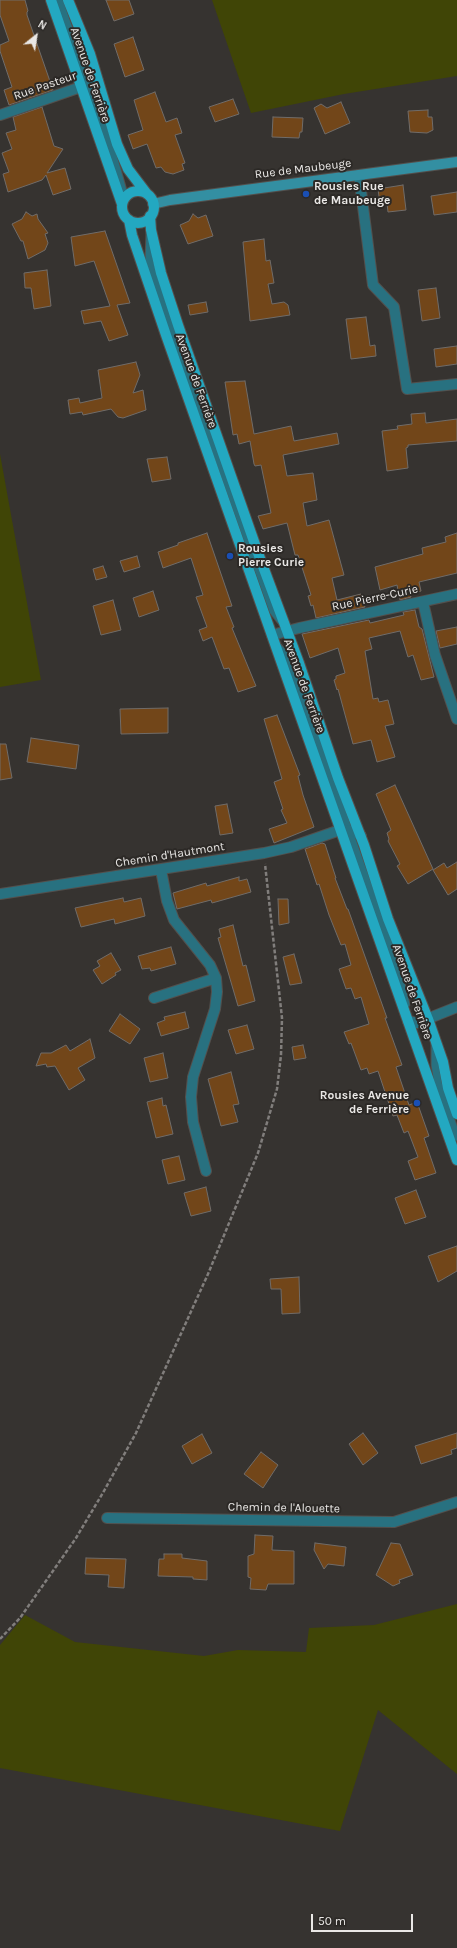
<!DOCTYPE html>
<meta charset="utf-8">
<style>
body{margin:0}
#map{position:relative;width:457px;height:1948px;overflow:hidden;background:#363330;font-family:Karla,sans-serif}
canvas{display:block}
.north{position:absolute;left:16px;top:16px;width:40px;height:40px;-webkit-text-stroke:3px #2c2926;paint-order:stroke;rotate:30deg;font-size:11px;font-weight:700;line-height:16px;text-align:center;color:#eae8e6}
.north::after{content:'';display:block;margin:auto;width:14px;height:18px;background:#eae8e6;clip-path:polygon(50% 0,100% 100%,50% 72%,0 100%)}
.scale{position:absolute;left:311px;top:1914px;width:102px;height:18px;box-sizing:border-box;border:2px solid #eae8e6;border-top:0;padding-left:5px;font-size:12px;line-height:14px;white-space:nowrap;color:#eae8e6;-webkit-text-stroke:3px #2c2926;paint-order:stroke}
</style>
<div id="map">
<canvas width="457" height="1948"></canvas>
<div class="north">N</div>
<div class="scale">50 m</div>
</div>
<script>
const c = document.querySelector('canvas').getContext('2d');
c.lineJoin = 'round';
function fillPath(path, color) { c.fillStyle = color; c.fill(path, 'evenodd'); }
const toPath = rows => new Path2D(rows.map(r => 'M' + r).join(''));
function trace(path, color, width, dash) { c.strokeStyle = color; c.lineWidth = width; c.lineCap = dash ? 'butt' : 'round'; c.setLineDash(dash || []); c.stroke(path); }
function write(font, color, halo, rows, align = 'center') {
  c.font = font + ' Karla,sans-serif'; c.lineWidth = 4; c.setLineDash([]); c.textBaseline = 'middle'; c.strokeStyle = halo; c.fillStyle = color; for (const [text, x, y, turn = 0] of rows) {
    c.save(); c.translate(x, y); c.rotate((+turn || 0) * Math.PI / 180); c.textAlign = isNaN(turn) ? turn : align; if (halo) c.strokeText(text, 0, 0); c.fillText(text, 0, 0); c.restore();
  }
}
fillPath(toPath([
 [212,0,457,0,457,76,344,94,251,113],
 [0,454,41,680,0,687],
 [457,1604,457,1774,378,1710,340,1831,0,1768,0,1645,25,1615,75,1642,204,1656,238,1650,306,1652,309,1628,374,1625]
]), '#404506');
const building = toPath([
 [0,0,25,0,28,11,27,12,27,15,53,90,9,105,4,90,12,87,0,51,0,45,9,41,0,15,0,0],
 [106,0,129,0,134,14,114,21,106,0],
 [133,37,144,70,125,77,114,44,133,37],
 [155,92,166,122,177,118,182,133,175,135,185,163,182,164,184,170,173,174,165,172,161,167,156,168,147,144,133,149,128,135,143,130,134,100,155,92],
 [233,99,239,114,215,122,209,107,233,99],
 [341,102,350,123,325,134,314,108,321,104,327,108,341,102],
 [42,107,54,146,63,149,47,173,65,168,71,189,53,195,46,175,42,180,8,192,3,174,9,172,2,153,12,149,6,133,16,130,13,117,42,107],
 [428,110,428,117,432,117,433,130,427,133,410,132,408,111,428,110],
 [273,117,303,118,302,132,300,132,299,138,272,137,273,117],
 [403,185,406,210,388,212,387,203,380,204,378,189,403,185],
 [457,192,457,212,434,215,431,196,457,192],
 [26,212,32,216,37,214,38,219,48,233,45,234,48,243,45,250,28,259,23,241,21,241,12,224,22,219,26,212],
 [193,214,198,218,206,215,213,236,188,244,180,225,189,221,193,214],
 [105,231,130,303,117,305,128,335,109,341,101,321,84,324,81,311,110,306,94,261,75,266,71,237,105,231],
 [264,239,266,261,270,260,274,283,268,284,272,304,284,302,288,305,290,315,250,321,243,242,264,239],
 [47,270,51,306,34,309,31,288,25,288,24,273,47,270],
 [436,288,440,318,422,321,418,290,436,288],
 [206,302,208,312,190,315,188,305,206,302],
 [366,317,370,346,375,345,376,356,351,359,346,319,366,317],
 [457,346,457,364,436,367,434,349,457,346],
 [136,362,140,375,133,393,143,390,146,410,123,418,118,417,111,409,83,415,82,412,70,414,68,400,79,398,80,403,102,398,98,370,136,362],
 [245,381,254,434,291,426,294,441,337,433,339,444,283,455,287,476,313,473,317,500,303,503,307,526,329,520,344,575,332,578,337,600,361,594,365,607,316,618,313,605,311,606,308,596,311,595,298,555,295,555,287,523,263,529,258,516,271,513,261,465,255,466,254,464,250,441,239,444,237,434,233,435,225,382,245,381],
 [425,413,426,423,457,419,457,441,408,445,408,447,406,448,408,468,387,471,382,431,398,429,397,426,412,424,411,414,425,413],
 [167,457,171,479,152,482,147,459,167,457],
 [207,533,232,606,226,607,234,627,232,628,256,686,238,692,229,668,224,669,212,637,203,641,199,630,207,627,196,597,203,595,191,558,163,568,158,552,178,545,178,543,207,533],
 [457,533,457,573,419,582,421,591,410,594,411,597,400,600,397,585,380,590,375,567,423,554,422,548,446,542,445,537,457,533],
 [137,556,140,567,124,572,120,561,137,556],
 [103,566,107,577,96,580,93,569,103,566],
 [153,591,159,610,139,617,133,598,153,591],
 [113,600,121,630,101,635,93,606,113,600],
 [415,610,419,627,422,629,434,677,421,680,413,655,408,657,400,631,369,638,372,649,365,651,373,699,378,698,379,702,388,700,394,724,385,726,395,757,377,762,371,740,353,744,338,689,337,690,334,680,336,679,336,676,345,673,338,648,310,658,302,634,369,620,370,623,404,615,403,612,415,610],
 [457,627,457,644,440,648,436,631,457,627],
 [168,708,168,733,121,734,120,709,168,708],
 [277,715,300,775,298,776,303,795,314,827,274,843,269,829,287,823,281,810,283,809,274,782,282,779,264,719,277,715],
 [31,738,79,745,76,769,27,762,31,738],
 [0,744,6,744,12,778,0,780,0,744],
 [395,785,433,869,408,884,397,866,400,864,388,841,389,839,387,833,391,830,376,794,395,785],
 [227,804,233,833,220,835,215,806,227,804],
 [322,843,325,844,336,878,335,878,347,909,348,909,387,1018,385,1018,402,1065,396,1067,409,1105,417,1102,429,1136,424,1138,436,1173,415,1180,408,1161,418,1157,408,1131,404,1133,397,1115,393,1116,378,1071,369,1074,367,1068,361,1070,351,1043,349,1044,344,1032,369,1024,361,997,355,999,351,988,346,989,339,969,351,965,345,944,341,945,329,915,319,884,317,885,305,849,322,843],
 [457,862,457,889,448,895,433,870,444,863,447,868,457,862],
 [239,877,239,881,247,879,251,892,212,903,211,900,177,909,173,893,206,883,207,886,239,877],
 [123,898,124,902,141,898,145,916,115,924,114,919,81,927,75,908,123,898],
 [278,899,288,899,289,923,279,925,278,899],
 [233,925,243,966,246,965,255,1001,238,1006,218,938,221,937,219,929,233,925],
 [171,947,176,964,151,971,150,968,142,969,138,956,171,947],
 [111,953,121,970,115,973,116,975,102,984,93,970,100,966,97,961,111,953],
 [294,954,302,983,290,985,283,957,294,954],
 [185,1012,189,1028,161,1036,157,1023,165,1020,164,1017,185,1012],
 [120,1014,140,1029,130,1044,109,1031,120,1014],
 [247,1025,254,1049,236,1054,228,1030,247,1025],
 [90,1039,95,1058,78,1068,85,1080,69,1090,55,1066,47,1067,46,1064,36,1066,41,1053,51,1053,66,1045,70,1051,90,1039],
 [303,1045,306,1058,294,1060,292,1047,303,1045],
 [163,1053,168,1078,150,1082,144,1058,163,1053],
 [231,1072,239,1104,233,1105,238,1122,221,1126,208,1079,231,1072],
 [162,1098,163,1106,166,1105,173,1134,156,1138,147,1102,162,1098],
 [179,1156,185,1180,168,1184,162,1160,179,1156],
 [206,1187,211,1211,191,1216,184,1193,206,1187],
 [416,1190,426,1217,405,1224,395,1198,416,1190],
 [457,1246,457,1271,438,1282,428,1256,457,1246],
 [299,1277,300,1313,282,1314,281,1289,271,1289,270,1279,299,1277],
 [363,1433,378,1453,363,1465,349,1444,363,1433],
 [457,1433,457,1448,451,1450,452,1454,421,1464,415,1446,457,1433],
 [202,1434,212,1453,192,1464,182,1446,202,1434],
 [261,1452,278,1465,263,1488,244,1474,261,1452],
 [255,1535,273,1536,272,1550,294,1551,294,1584,268,1584,266,1590,250,1589,251,1578,248,1577,248,1556,254,1554,255,1535],
 [315,1543,346,1547,344,1566,328,1564,324,1569,314,1550,315,1543],
 [391,1543,400,1544,413,1575,399,1580,400,1583,393,1586,376,1575,391,1543],
 [164,1554,182,1554,182,1558,207,1561,207,1580,193,1579,193,1577,158,1576,159,1559,164,1559,164,1554],
 [86,1558,126,1559,124,1588,108,1587,109,1575,85,1574,86,1558]
]);
fillPath(building, '#724619');
trace(building, '#706c69', 1);
const lane = toPath([
 [59,0,114,159,125,198],
 [150,234,149,259,155,281,273,611,281,621],
 [277,646,284,653,303,701,397,967,406,1004],
 [435,1045,435,1065,438,1083,457,1137]
]);
const street = toPath([
 [0,115,98,81],
 [359,175,373,285,394,307,407,389,457,384],
 [423,602,435,655,457,719],
 [272,635,299,628,457,594],
 [161,870,167,901,174,920,210,965,216,978,217,992,215,1009,193,1077,191,1097,193,1122,206,1171],
 [0,894,264,853,291,847,340,830,353,831,361,836],
 [154,998,216,978],
 [408,1021,417,1023,457,1007],
 [107,1518,394,1522,457,1502]
]);
const secondary = toPath([
 [153,204,170,200,457,162]
]);
const primary = toPath([
 [51,0,122,204],
 [68,0,90,54,117,144,128,169,147,194],
 '122 207a16 16 0 1 1 32 0a16 16 0 1 1-32 0Z',
 [150,216,151,230,161,273,178,325,258,553,299,663,338,778,364,845,388,919,428,1019,443,1062,448,1088,457,1114],
 [129,220,132,235,166,335,457,1160]
]);
trace(lane, '#53504d', 9);
trace(street, '#53504d', 12);
trace(secondary, '#53504d', 12);
trace(primary, '#53504d', 12);
trace(toPath([
 [0,1639,20,1618,76,1538,104,1491,136,1433,208,1274,258,1153,277,1089,281,1055,282,1018,265,864]
]), '#817e7c', 2.5, [4, 2]);
trace(lane, '#287180', 7);
trace(street, '#287180', 10);
trace(secondary, '#338fa2', 10);
trace(primary, '#23a8c1', 10);
for (const [x, y, r, color] of [
 [306,194,4,"#1a4fb4"],
 [230,556,4,"#1a4fb4"],
 [417,1103,4,"#1a4fb4"]
]) { const dot = new Path2D(); dot.arc(x, y, r, 0, 2 * Math.PI); c.fillStyle = color; c.fill(dot); trace(dot, '#2c2926', 1.5); }
write('12px', '#eae8e6', '#2c2926', [
 ["Avenue de Ferrière",90,75,71],
 ["Rue Pasteur",45,86,-19],
 ["Rue de Maubeuge",303,169,-7],
 ["Avenue de Ferrière",196,381,70],
 ["Rue Pierre-Curie",375,598,-12],
 ["Avenue de Ferrière",304,686,70],
 ["Chemin d'Hautmont",170,855,-9],
 ["Avenue de Ferrière",412,992,71],
 ["Chemin de l'Alouette",284,1508,1]
]);
write('bold 12px', '#eae8e6', '#2c2926', [
 ["Rousies Rue",314,187],
 ["de Maubeuge",314,201],
 ["Rousies",238,549],
 ["Pierre Curie",238,563],
 ["Rousies Avenue",409,1096,"right"],
 ["de Ferrière",409,1110,"right"]
], 'left');
</script>
